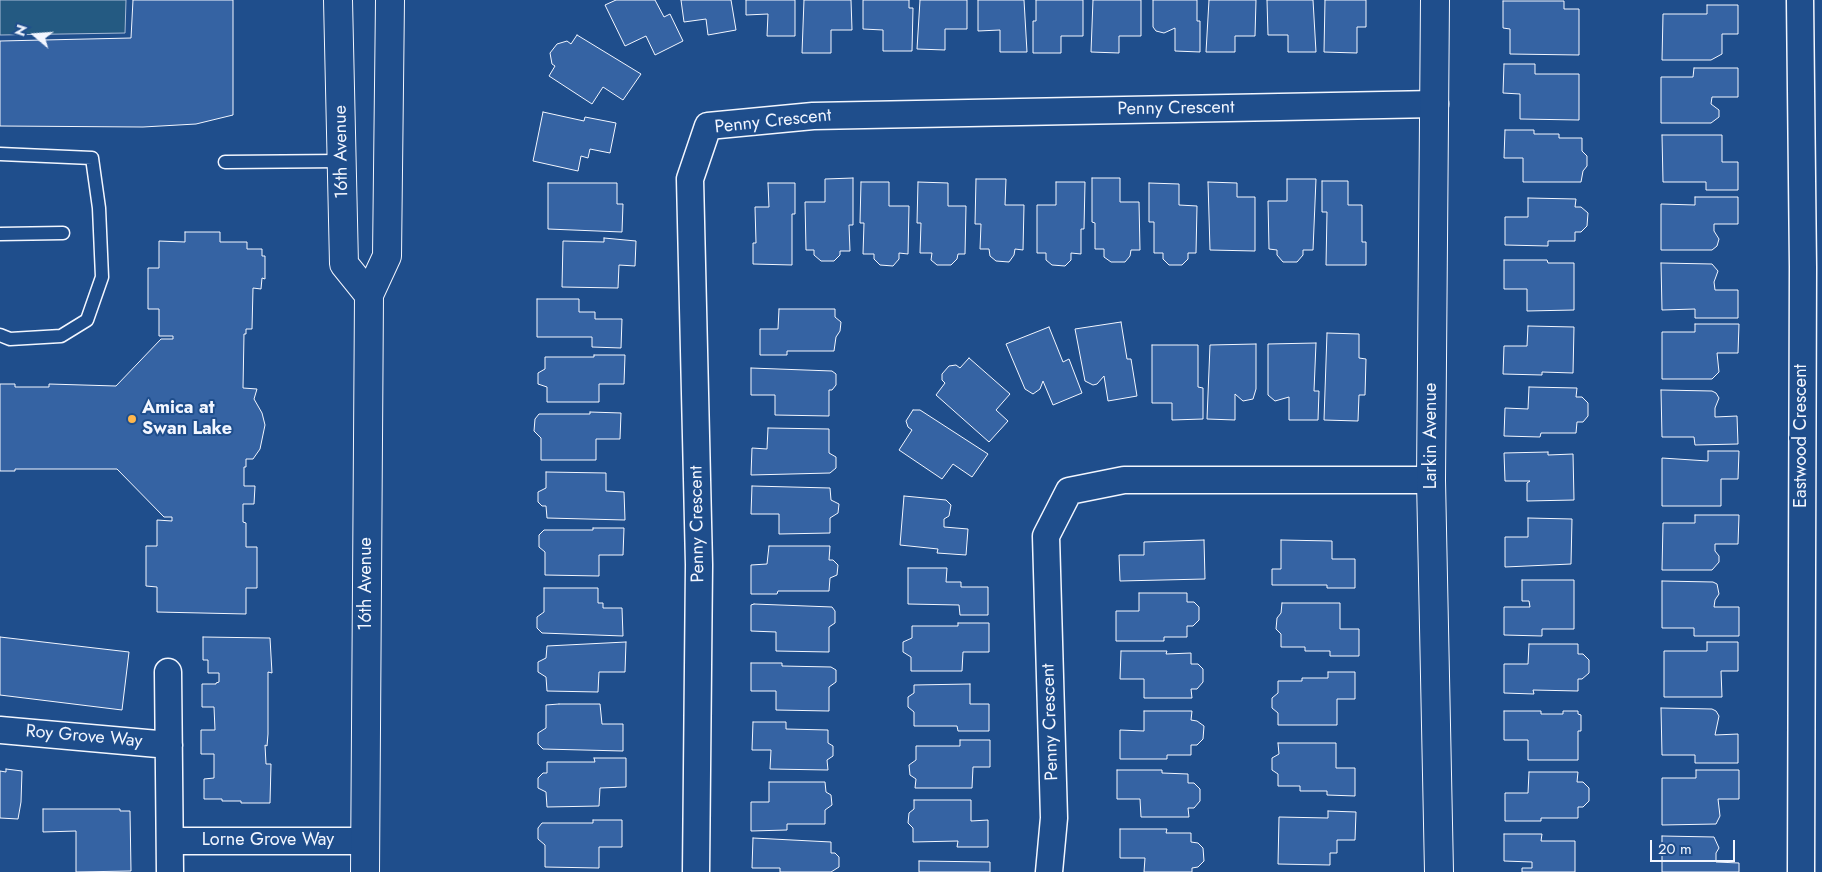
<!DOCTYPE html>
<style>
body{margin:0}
#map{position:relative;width:1822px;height:872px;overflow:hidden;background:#1f4e8c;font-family:Jost,sans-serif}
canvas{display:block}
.north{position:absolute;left:10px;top:10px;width:50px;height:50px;-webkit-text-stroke:4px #1f4e8c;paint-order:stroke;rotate:288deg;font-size:14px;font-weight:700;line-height:20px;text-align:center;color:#f2f6ff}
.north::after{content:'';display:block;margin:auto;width:18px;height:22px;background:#f2f6ff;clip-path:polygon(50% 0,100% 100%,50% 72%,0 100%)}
.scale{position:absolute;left:1650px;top:840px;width:85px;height:22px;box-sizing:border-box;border:2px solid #f2f6ff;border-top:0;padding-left:6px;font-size:15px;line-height:18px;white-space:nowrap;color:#f2f6ff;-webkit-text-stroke:4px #1f4e8c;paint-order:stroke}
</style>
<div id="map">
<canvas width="1822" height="872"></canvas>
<div class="north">N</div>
<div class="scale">20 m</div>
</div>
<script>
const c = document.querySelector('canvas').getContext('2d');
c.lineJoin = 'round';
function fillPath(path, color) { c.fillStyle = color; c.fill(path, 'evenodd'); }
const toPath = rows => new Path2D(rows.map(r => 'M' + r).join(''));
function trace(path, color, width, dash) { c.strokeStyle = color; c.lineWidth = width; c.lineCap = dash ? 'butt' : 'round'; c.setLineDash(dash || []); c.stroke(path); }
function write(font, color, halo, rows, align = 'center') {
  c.font = font + ' Jost,sans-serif'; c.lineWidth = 4; c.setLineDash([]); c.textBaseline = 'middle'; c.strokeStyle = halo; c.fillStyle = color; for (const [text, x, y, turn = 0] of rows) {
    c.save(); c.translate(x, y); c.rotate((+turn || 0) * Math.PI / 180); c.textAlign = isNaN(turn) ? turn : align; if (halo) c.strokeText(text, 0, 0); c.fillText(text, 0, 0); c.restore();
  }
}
const green = toPath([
 [0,0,126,0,125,33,0,35,0,0]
]);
fillPath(green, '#245a82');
trace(green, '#a8bbd7', 1);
const building = toPath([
 [133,0,233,0,233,115,196,124,143,127,0,126,0,41,131,38,133,0],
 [616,0,655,0,664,17,670,14,683,41,655,55,646,36,625,46,605,5,616,0],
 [681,0,731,0,736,30,708,35,706,19,684,22,681,0],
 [746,0,795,0,795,36,767,36,768,14,746,15,746,0],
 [804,0,851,0,852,30,831,30,831,53,802,53,804,0],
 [909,0,909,8,913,8,912,51,883,51,883,30,863,29,863,0,909,0],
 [920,0,967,0,967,29,945,29,945,50,917,49,920,0],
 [978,0,1024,0,1027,52,1000,52,1000,30,978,31,978,0],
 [1036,0,1083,0,1083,36,1061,36,1061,53,1033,53,1033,21,1036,21,1036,0],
 [1093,0,1141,0,1141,36,1119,36,1119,53,1091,52,1093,0],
 [1153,0,1197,0,1197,21,1200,21,1200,52,1175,51,1175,28,1164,33,1156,31,1153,27,1153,0],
 [1209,0,1256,0,1255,36,1235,36,1235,52,1206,52,1209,0],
 [1267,0,1313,0,1316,52,1288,52,1288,35,1268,35,1267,0],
 [1325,0,1366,0,1366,27,1357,27,1357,53,1324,52,1325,0],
 [1503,1,1564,1,1564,9,1579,9,1579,55,1510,54,1510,29,1503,28,1503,1],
 [1707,5,1738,5,1738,34,1722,34,1722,54,1711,60,1662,60,1663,14,1707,14,1707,5],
 [577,35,641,74,623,100,603,87,592,104,549,76,555,66,552,64,550,53,557,44,567,41,571,44,577,35],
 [1504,64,1535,64,1535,74,1579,74,1579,120,1520,119,1520,94,1503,93,1504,64],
 [1694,68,1738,68,1738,97,1712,97,1711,104,1719,110,1719,117,1711,123,1661,123,1661,77,1693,77,1694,68],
 [543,112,584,121,585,117,616,123,610,153,590,149,588,158,581,156,578,171,533,161,543,112],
 [1505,130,1534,130,1534,134,1559,134,1559,138,1582,138,1582,151,1587,156,1587,166,1583,171,1581,182,1523,182,1523,158,1504,158,1505,130],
 [1662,135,1722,135,1722,162,1738,162,1738,190,1706,190,1706,182,1663,182,1662,135],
 [853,178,853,225,849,225,850,251,840,251,840,255,834,261,821,261,814,255,814,250,806,250,805,202,825,202,825,179,853,178],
 [1092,178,1120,178,1120,202,1139,202,1140,250,1131,250,1130,256,1125,262,1111,262,1104,257,1104,249,1095,249,1095,223,1092,222,1092,178],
 [976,179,1006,179,1005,205,1024,205,1023,250,1015,249,1014,255,1009,262,996,261,990,256,989,249,980,249,981,224,975,224,976,179],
 [1287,179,1316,179,1313,250,1303,250,1303,255,1297,262,1283,262,1277,255,1277,250,1269,249,1268,201,1287,201,1287,179],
 [1322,181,1348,181,1348,205,1362,205,1362,242,1366,242,1366,265,1326,265,1327,212,1322,212,1322,181],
 [861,182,889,182,889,206,909,206,908,254,899,253,899,259,893,266,880,265,874,259,874,254,863,254,864,223,860,223,861,182],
 [918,182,948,183,948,206,966,206,965,254,958,254,957,259,951,265,937,265,931,260,932,253,920,253,921,223,917,223,918,182],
 [1056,182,1085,182,1084,229,1081,229,1081,254,1071,253,1071,260,1065,266,1052,265,1046,260,1046,253,1037,253,1037,205,1056,205,1056,182],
 [1208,182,1237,183,1237,197,1255,197,1255,251,1210,250,1208,182],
 [548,183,617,183,617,204,623,204,622,232,548,229,548,183],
 [768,183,795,183,795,214,792,214,792,265,753,264,753,243,756,243,755,207,769,207,768,183],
 [1149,183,1179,184,1179,205,1197,206,1196,253,1188,253,1188,259,1182,265,1169,265,1163,259,1163,253,1154,253,1154,222,1149,222,1149,183],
 [1695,197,1738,197,1738,224,1714,224,1714,231,1719,239,1717,246,1712,250,1661,250,1661,204,1695,205,1695,197],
 [1528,198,1576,199,1575,207,1581,207,1588,213,1587,226,1581,232,1575,232,1575,241,1548,241,1548,246,1505,245,1505,217,1528,217,1528,198],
 [185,232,220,232,220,242,247,242,247,249,262,249,262,256,265,256,265,279,262,278,261,289,253,288,252,329,246,329,246,334,244,334,243,388,257,389,254,399,262,413,265,425,260,449,253,459,246,459,246,467,244,467,244,486,255,486,254,504,243,504,243,522,246,523,246,547,257,547,257,588,246,588,246,614,157,612,157,587,146,586,146,546,157,546,157,520,172,521,172,517,164,517,117,469,15,469,15,471,0,471,0,384,15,384,15,387,49,387,49,384,116,386,161,339,173,339,173,336,159,336,159,309,148,309,148,268,159,268,159,241,185,242,185,232],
 [604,238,636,241,635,266,619,265,618,288,562,287,563,241,604,242,604,238],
 [1504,260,1547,260,1548,263,1574,263,1574,310,1527,311,1527,289,1504,289,1504,260],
 [1661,263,1712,264,1718,271,1714,282,1715,290,1738,290,1738,318,1695,318,1695,309,1662,310,1661,263],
 [537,299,579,299,579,312,595,312,595,319,622,319,621,348,592,347,592,337,537,337,537,299],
 [779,309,835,309,835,317,841,322,840,331,836,337,834,351,787,351,787,355,760,355,760,329,778,329,779,309],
 [1121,322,1127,359,1131,359,1137,396,1108,401,1104,376,1097,384,1093,385,1085,381,1075,329,1121,322],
 [1695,324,1739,324,1738,353,1717,353,1719,372,1712,379,1662,379,1662,332,1695,332,1695,324],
 [1528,326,1574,327,1573,373,1542,372,1542,375,1503,374,1504,346,1527,346,1528,326],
 [1049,327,1063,362,1069,359,1082,393,1053,405,1043,381,1040,389,1033,394,1025,389,1006,344,1049,327],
 [1327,333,1359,334,1359,358,1366,359,1365,395,1359,395,1358,421,1324,420,1327,333],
 [1316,343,1314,391,1319,391,1318,420,1289,420,1289,397,1275,401,1268,395,1268,344,1316,343],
 [1256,344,1256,389,1253,399,1243,401,1235,394,1235,420,1207,419,1210,345,1256,344],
 [1152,345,1198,345,1198,387,1203,388,1203,419,1172,420,1172,403,1152,403,1152,345],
 [594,355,625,355,624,384,599,384,599,402,547,402,547,387,538,384,538,373,545,369,545,357,594,357,594,355],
 [969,358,1010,394,996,410,1008,421,989,442,936,395,945,383,942,380,942,374,949,366,956,365,960,368,969,358],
 [751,368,832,371,836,374,836,385,832,390,829,390,829,416,775,415,775,395,751,395,751,368],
 [1529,387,1577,388,1576,397,1582,397,1588,403,1588,416,1583,422,1577,422,1576,433,1541,433,1540,437,1504,436,1505,408,1528,409,1529,387],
 [1661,390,1712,391,1716,393,1719,398,1715,408,1715,417,1737,416,1738,444,1695,445,1694,437,1662,437,1661,390],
 [913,410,920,410,988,454,972,477,953,464,942,479,899,450,912,430,908,427,906,421,913,410],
 [590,412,621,413,620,439,596,439,596,460,541,460,541,438,534,431,535,419,539,414,590,414,590,412],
 [768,428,829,429,829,453,836,457,836,468,830,473,751,475,752,448,767,449,768,428],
 [1708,451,1739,451,1738,479,1721,479,1721,506,1662,506,1662,458,1708,461,1708,451],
 [1548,452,1548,455,1573,454,1574,500,1527,501,1527,483,1530,481,1505,481,1504,453,1548,452],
 [546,472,606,473,606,491,624,492,625,520,547,518,546,506,542,506,538,502,538,492,546,488,546,472],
 [752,486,830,488,831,500,839,504,838,513,830,518,830,533,779,534,779,514,751,514,752,486],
 [904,496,946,500,951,505,949,516,944,519,944,527,968,529,966,555,937,553,938,549,900,545,904,496],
 [1695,515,1739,515,1738,544,1715,544,1715,551,1719,556,1719,562,1712,570,1662,570,1663,523,1695,523,1695,515],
 [1528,518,1572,519,1571,564,1505,567,1505,537,1528,537,1528,518],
 [593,528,624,528,623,555,599,555,599,576,545,575,545,552,539,547,539,535,544,530,593,530,593,528],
 [1204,540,1205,579,1120,581,1119,555,1144,555,1144,542,1204,540],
 [1281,540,1332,541,1332,559,1355,559,1355,588,1327,588,1327,585,1272,585,1272,569,1281,569,1281,540],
 [769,546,830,546,829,560,833,560,838,565,837,575,830,578,829,591,778,591,777,594,751,594,751,565,767,564,769,546],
 [908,568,947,568,946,582,961,582,961,587,988,587,988,615,960,615,959,605,908,604,908,568],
 [1522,580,1574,580,1574,629,1542,629,1542,636,1504,635,1504,607,1530,607,1529,601,1522,601,1522,580],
 [1662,581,1713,582,1717,584,1719,594,1715,600,1714,607,1739,607,1739,636,1694,636,1694,628,1662,628,1662,581],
 [544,588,598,588,598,603,603,603,603,608,622,608,623,636,542,633,537,628,537,617,544,612,544,588],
 [1139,593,1187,593,1187,602,1194,602,1199,607,1199,620,1193,626,1187,626,1187,637,1164,637,1164,641,1116,641,1116,611,1139,611,1139,593],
 [1282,603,1340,603,1340,629,1359,629,1359,656,1330,656,1330,651,1305,651,1305,647,1281,647,1281,634,1276,629,1277,618,1281,613,1282,603],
 [754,604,832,607,835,611,835,623,829,627,829,652,776,651,776,632,751,631,751,605,754,604],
 [958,623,989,623,989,652,963,652,962,671,911,671,911,657,903,652,903,642,912,638,912,626,958,626,958,623],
 [0,637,129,652,122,710,0,695,0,637],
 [203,637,270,638,272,673,268,672,268,734,267,746,265,745,266,764,271,764,270,803,241,803,241,801,222,801,222,799,204,799,204,779,214,778,214,754,201,754,201,730,215,730,214,707,202,707,202,684,216,684,216,683,219,682,219,673,208,673,208,660,203,660,203,637],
 [626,642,625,672,599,672,598,692,547,691,546,677,538,672,538,662,546,658,547,646,626,642],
 [1707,642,1738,642,1738,671,1721,671,1722,697,1664,697,1664,651,1707,651,1707,642],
 [1529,644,1578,644,1578,654,1583,654,1589,660,1589,673,1582,679,1578,679,1578,691,1533,690,1534,694,1504,693,1504,664,1528,664,1529,644],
 [1121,651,1167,651,1166,654,1191,653,1191,664,1198,664,1203,669,1203,682,1197,689,1191,689,1192,698,1144,698,1144,679,1120,679,1121,651],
 [751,663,782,663,782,666,831,667,836,670,836,682,829,687,829,711,776,710,776,691,751,691,751,663],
 [1328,672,1355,672,1355,699,1337,699,1337,725,1278,725,1278,713,1272,708,1272,698,1278,693,1278,681,1302,681,1302,678,1328,678,1328,672],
 [970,684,970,704,989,704,989,731,958,731,957,726,914,726,914,712,908,707,908,697,914,693,914,685,970,684],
 [559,704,600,704,602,724,623,724,623,751,543,749,538,744,538,733,546,728,546,705,559,704],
 [1661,708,1712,709,1716,711,1719,716,1715,735,1738,734,1738,763,1695,763,1695,755,1662,755,1661,708],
 [1144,711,1192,711,1191,720,1197,721,1204,726,1203,739,1197,745,1191,745,1191,755,1167,755,1167,759,1120,759,1120,730,1144,731,1144,711],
 [1504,711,1541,711,1541,714,1563,714,1563,711,1578,711,1578,714,1581,715,1581,731,1578,731,1578,760,1528,760,1528,740,1504,740,1504,711],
 [753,722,786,722,786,729,828,730,828,743,833,746,833,756,827,760,828,770,770,769,771,750,752,750,753,722],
 [960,740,990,740,990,767,973,767,972,788,915,788,916,779,910,775,909,765,916,760,916,746,960,746,960,740],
 [1278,743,1336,743,1336,768,1355,768,1355,796,1327,795,1327,791,1300,791,1300,786,1278,786,1278,774,1272,770,1272,758,1279,754,1278,743],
 [594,758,626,758,626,787,600,788,599,806,547,807,546,792,538,788,538,778,543,773,547,773,547,762,595,762,594,758],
 [6,769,22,771,21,802,18,819,0,818,0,771,6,772,6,769],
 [1117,770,1162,770,1162,773,1188,774,1188,783,1194,783,1200,789,1200,801,1194,808,1188,808,1189,817,1141,817,1140,799,1117,799,1117,770],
 [1696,770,1739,770,1739,799,1718,799,1720,816,1716,824,1662,825,1662,778,1696,778,1696,770],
 [1529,772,1578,772,1577,782,1583,782,1589,788,1589,801,1583,807,1578,807,1578,818,1541,818,1541,821,1505,821,1505,793,1528,793,1529,772],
 [769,782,825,782,826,792,831,795,832,805,825,810,825,824,787,824,787,830,751,831,751,802,769,802,769,782],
 [914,800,971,800,971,821,988,820,988,847,957,847,958,841,913,842,913,828,908,823,909,813,914,809,914,800],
 [43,809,120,809,120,811,130,811,131,871,76,872,76,831,43,832,43,809],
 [1328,811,1356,812,1355,840,1337,840,1337,853,1330,853,1330,865,1278,864,1279,817,1328,818,1328,811],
 [593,820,622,820,622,847,599,847,599,868,545,867,545,845,538,839,538,828,542,823,593,823,593,820],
 [1120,829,1167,829,1166,833,1191,833,1191,842,1198,843,1203,848,1204,861,1198,867,1192,868,1192,872,1144,872,1145,858,1120,858,1120,829],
 [1504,834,1542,834,1541,841,1575,841,1575,872,1522,872,1522,868,1532,868,1532,862,1504,861,1504,834],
 [1662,836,1714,837,1719,848,1716,853,1716,862,1739,863,1739,872,1662,872,1662,836],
 [753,838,831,842,831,853,835,853,839,857,839,867,831,872,780,872,780,868,752,868,753,838],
 [919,861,990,862,990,872,919,872,919,861]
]);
fillPath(building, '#3563a3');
trace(building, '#f2f6ff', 1);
const lane = toPath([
 [0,154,92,158,99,208,102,277,87,320,61,336,10,339,0,335],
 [225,162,342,161],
 [0,234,63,233]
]);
const street = toPath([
 [1800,0,1803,267,1801,872],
 [168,672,170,872],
 [0,730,169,745],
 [170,841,365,841],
 [696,872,699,565,690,179,708,126,813,116,1435,104],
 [1049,872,1054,818,1046,536,1069,491,1124,480,1431,480]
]);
const secondary = toPath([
 [338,0,344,264,369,295],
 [1435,0,1431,480,1439,872],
 [365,872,369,295,387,256,390,0]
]);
trace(lane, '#f2f6ff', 15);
trace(street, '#f2f6ff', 29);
trace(secondary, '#f2f6ff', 30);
trace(lane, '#1f4e8c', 12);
trace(street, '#1f4e8c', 26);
trace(secondary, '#1f4e8c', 28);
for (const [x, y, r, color] of [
 [132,419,5,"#ffb74d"]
]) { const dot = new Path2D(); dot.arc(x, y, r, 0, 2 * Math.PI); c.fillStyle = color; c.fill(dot); trace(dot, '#1f4e8c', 2); }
write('18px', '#f2f6ff', '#1f4e8c', [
 ["Penny Crescent",1176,109,-1],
 ["Penny Crescent",773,122,-6],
 ["16th Avenue",342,152,-91],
 ["Larkin Avenue",1432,436,-90],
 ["Eastwood Crescent",1802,436,-90],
 ["Penny Crescent",698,524,-91],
 ["16th Avenue",367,584,-90],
 ["Penny Crescent",1051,722,-92],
 ["Roy Grove Way",84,737,5],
 ["Lorne Grove Way",268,841]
]);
write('bold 18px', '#f2f6ff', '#1f4e8c', [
 ["Amica at",142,409],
 ["Swan Lake",142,430]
], 'left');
</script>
